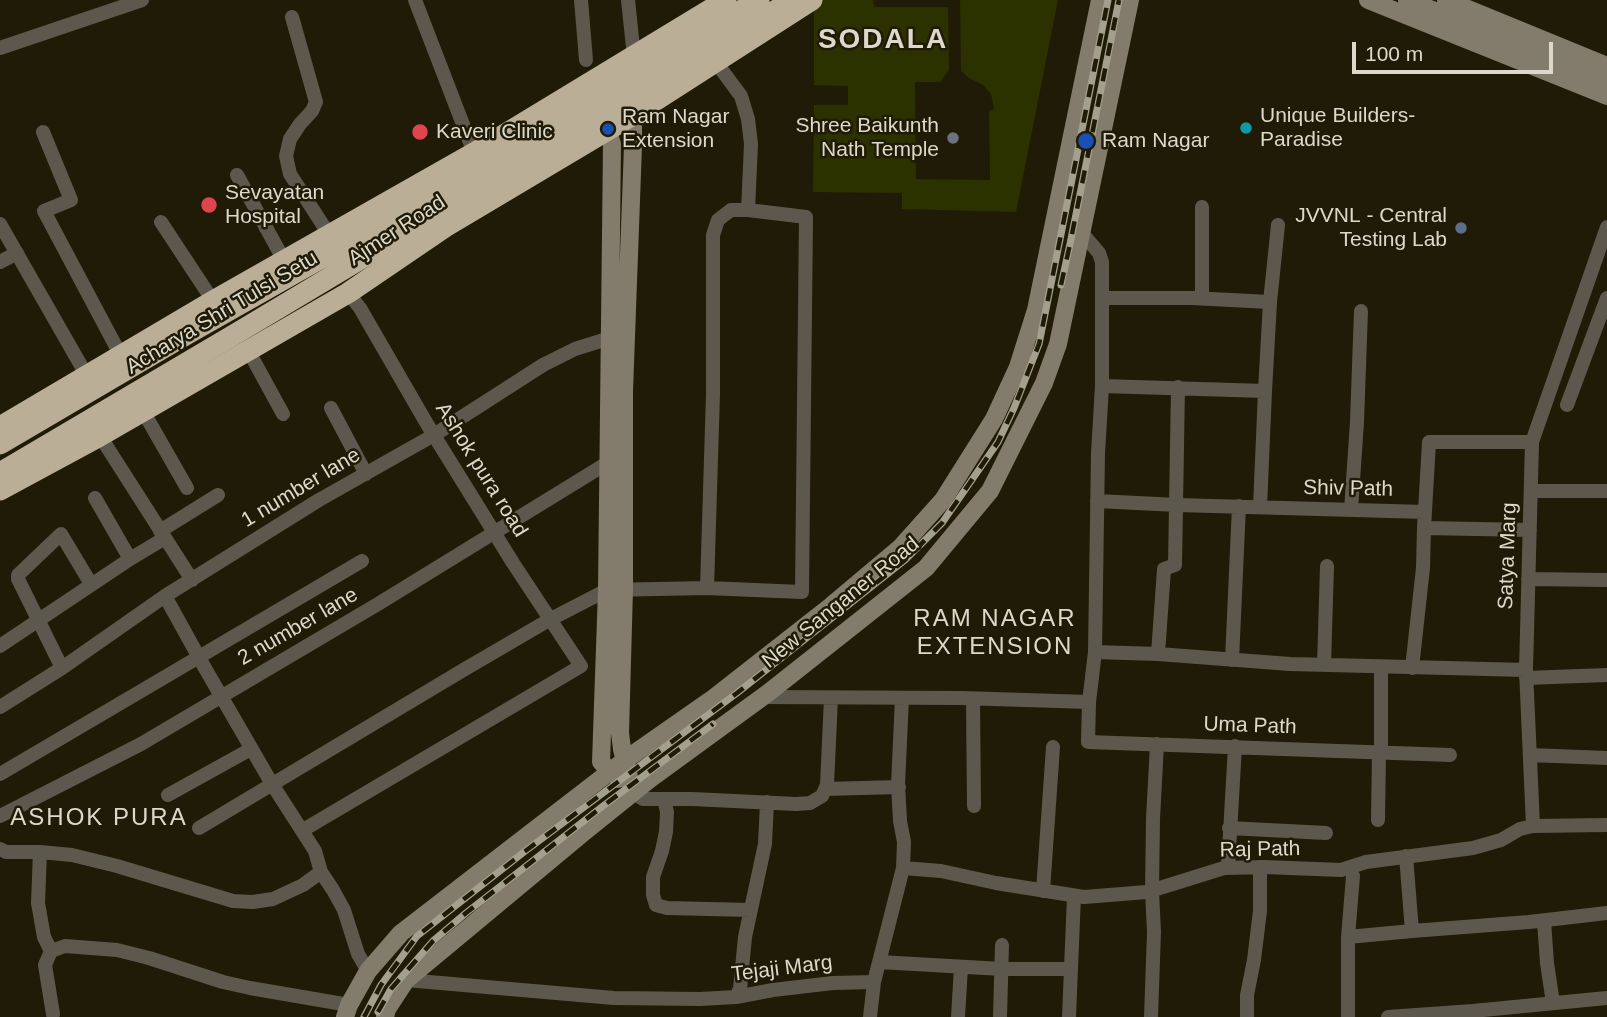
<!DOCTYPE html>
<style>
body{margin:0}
#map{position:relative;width:1607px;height:1017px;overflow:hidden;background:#201b06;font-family:Helvetica,sans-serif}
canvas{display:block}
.scale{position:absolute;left:1352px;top:42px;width:201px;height:32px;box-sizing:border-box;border:4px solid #dcd9cc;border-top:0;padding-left:9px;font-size:21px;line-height:24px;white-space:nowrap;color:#dcd9cc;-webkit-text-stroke:5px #201b06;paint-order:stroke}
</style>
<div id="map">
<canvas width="1607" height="1017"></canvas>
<div class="scale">100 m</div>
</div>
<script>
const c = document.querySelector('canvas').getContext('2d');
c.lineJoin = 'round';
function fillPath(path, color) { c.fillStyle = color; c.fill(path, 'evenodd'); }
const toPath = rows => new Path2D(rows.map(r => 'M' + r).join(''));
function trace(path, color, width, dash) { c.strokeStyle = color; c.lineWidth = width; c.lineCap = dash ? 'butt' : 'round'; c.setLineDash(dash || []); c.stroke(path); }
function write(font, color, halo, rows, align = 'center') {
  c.font = font + ' Helvetica,sans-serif'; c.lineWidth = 5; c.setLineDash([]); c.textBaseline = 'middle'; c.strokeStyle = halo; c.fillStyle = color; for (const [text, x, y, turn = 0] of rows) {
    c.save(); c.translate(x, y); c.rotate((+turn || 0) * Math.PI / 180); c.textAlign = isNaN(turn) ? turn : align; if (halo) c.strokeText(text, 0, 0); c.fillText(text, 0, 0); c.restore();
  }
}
fillPath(toPath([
 [822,0,873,0,874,7,948,7,949,70,940,82,915,82,916,179,990,180,989,111,994,109,991,94,983,85,969,78,961,71,960,0,1058,0,1016,212,902,209,902,193,813,192,814,105,848,105,848,86,814,85,814,5]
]), '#2c3100');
trace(toPath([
 [415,0,474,153],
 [581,0,586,60],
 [628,0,634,57],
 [292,17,316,102,312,111,300,124,290,139,286,156,290,174,330,236],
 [0,48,142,0],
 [715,61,741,96,748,119,751,144,748,210],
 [43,132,71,200,44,211,121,356],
 [237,175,285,262],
 [1202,207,1202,298],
 [161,222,213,301],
 [0,224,87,376],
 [1607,227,1532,442,1526,670,1533,826,1607,825],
 [1082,233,1099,253,1102,262,1102,386,1098,453,1095,652,1089,702,1088,742,1450,755],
 [0,262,17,253],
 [1102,298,1192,298,1270,302,1265,391,1102,386],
 [1270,302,1278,225],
 [248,350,283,414],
 [1567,405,1607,298],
 [331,408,366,474],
 [143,411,187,488],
 [100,436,192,580],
 [1531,491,1607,491],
 [95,498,130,559,165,538],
 [1097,501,1177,505,1425,512],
 [1260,507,1265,391],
 [1351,510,1357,422,1361,311],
 [1530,530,1424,528,1429,442,1532,442],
 [160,531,218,495],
 [1528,579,1607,580],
 [0,646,130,559],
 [1095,652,1158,654,1290,664,1526,670],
 [1158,654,1164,569,1175,565,1178,387],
 [1232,660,1239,506],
 [1324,665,1327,566],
 [1381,667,1381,752],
 [62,668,18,579,18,575,61,534,91,584],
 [1412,668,1423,568,1424,528],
 [1526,678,1607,675],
 [761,697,961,698,1089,702],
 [973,699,974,806],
 [0,707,62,668,165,596],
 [1530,755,1607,758],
 [0,774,362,561],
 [825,789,899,787],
 [633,793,643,799,692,799,796,804,810,803,822,796,827,785,831,698],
 [168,795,251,749],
 [664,799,667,812,666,832,662,851,653,877,653,895,656,905,667,908,751,910],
 [0,816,141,744,378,604,609,462],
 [1378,820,1379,751],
 [199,828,465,669,549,620,607,590,707,588,713,394,713,235,718,220,731,210,748,210,806,217,802,592,707,588],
 [1229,828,1326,833],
 [303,830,581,666,513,563,427,424,360,308,348,293],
 [0,849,6,852,40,852,72,855,117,866,233,901,253,902,273,899,303,885,321,872],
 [40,852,38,903,44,937,51,951],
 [1406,856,1412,931,1529,922,1607,913],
 [903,868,941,871,996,883,1084,897,1147,892,1224,868,1265,867,1341,870,1366,862,1473,848,1501,840,1520,829,1533,826],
 [1228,868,1235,746],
 [1043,891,1053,747],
 [1544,921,1547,963,1553,1003],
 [1348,937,1353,876],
 [879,962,1002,969,1071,969],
 [368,971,358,954,344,910,333,890,321,872,315,851,272,784,202,663,165,596,319,500,434,435,543,365,575,349,610,338],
 [406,980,614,998,700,999,736,997,773,990,833,983,874,982,903,868,904,842,900,821,898,785,902,698],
 [736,997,740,989,745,937,765,844,767,802],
 [53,1014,45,965,51,951,65,946,117,950,149,958,223,982,250,988,349,1005],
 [870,1017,874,982],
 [958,1017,961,967],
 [1000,1017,1002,945],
 [1069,1017,1074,896],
 [1151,1017,1154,932,1152,891,1153,819,1157,744],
 [1247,1017,1247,995,1254,960,1260,911,1260,867],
 [1348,1017,1348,937,1412,931],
 [1388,1017,1473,1011,1607,998]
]), '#5d584e', 14);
trace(toPath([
 [1368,0,1607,96],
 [1407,0,1607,79],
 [1446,0,1607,66],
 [629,104,633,115,633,146,624,391,624,589,620,733,622,749,633,793],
 [604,119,612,144,607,590,601,762,618,779],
 [345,1017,349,1005,368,971,401,933,625,760,711,700,831,606,900,548,943,500,994,419,1018,367,1036,310,1100,0],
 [385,1017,387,1009,406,980,584,832,650,779,768,693,926,568,990,491,1044,383,1058,344,1130,0]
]), '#837b6b', 18);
trace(toPath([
 [0,427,213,301,474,153,726,0],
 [0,490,100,436,348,293,445,227,633,115,812,0]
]), '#bbae96', 21);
const rail = toPath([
 [1061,285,1070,244,1119,0],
 [378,1012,391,989,433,941,466,913,603,806,713,724],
 [364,1017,381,985,417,936,524,852,737,693,905,560,942,523,998,442,1014,408,1039,344,1108,0]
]);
trace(rail, '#a3a090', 7);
trace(rail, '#201b06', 4.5, [13]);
trace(toPath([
 [0,444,189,333,397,215,759,0],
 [0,473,232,336,793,0]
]), '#bbae96', 21);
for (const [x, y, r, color] of [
 [1246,128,7,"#0f9aa8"],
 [608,129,7,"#1a4fb4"],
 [420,132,9,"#e0444e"],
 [953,138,7,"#6b7280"],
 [1086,141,9,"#1a4fb4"],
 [209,205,9,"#e0444e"],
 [1461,228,7,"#5c6f8a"]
]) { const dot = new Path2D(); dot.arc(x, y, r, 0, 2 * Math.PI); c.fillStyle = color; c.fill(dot); trace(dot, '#201b06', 2.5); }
write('21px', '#dcd9cc', '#201b06', [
 ["Unique Builders-",1260,116],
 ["Paradise",1260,140],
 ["Ram Nagar",622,117],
 ["Extension",622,141],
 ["Shree Baikunth",939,126,"right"],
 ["Nath Temple",939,150,"right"],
 ["Kaveri Clinic",436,132],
 ["Ram Nagar",1102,141],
 ["Sevayatan",225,193],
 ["Hospital",225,217],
 ["JVVNL - Central",1447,216,"right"],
 ["Testing Lab",1447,240,"right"]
], 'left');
write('21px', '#dcd9cc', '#201b06', [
 ["Ajmer Road",397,231,-33],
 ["Acharya Shri Tulsi Setu",222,313,-31],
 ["Ashok pura road",481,470,58],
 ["1 number lane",301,488,-31],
 ["Shiv Path",1348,489,1],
 ["Satya Marg",1508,556,-88],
 ["New Sanganer Road",841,603,-39],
 ["2 number lane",298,627,-30],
 ["Uma Path",1250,726,2],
 ["Raj Path",1260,850,-1],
 ["Tejaji Marg",782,969,-7]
]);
c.letterSpacing = '2px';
write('24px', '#dcd9cc', '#201b06', [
 ["RAM NAGAR",995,619],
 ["EXTENSION",995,647],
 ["ASHOK PURA",99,818]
]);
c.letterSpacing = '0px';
c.letterSpacing = '2px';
write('bold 28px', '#dcd9cc', '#201b06', [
 ["SODALA",883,40]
]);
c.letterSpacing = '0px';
</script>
